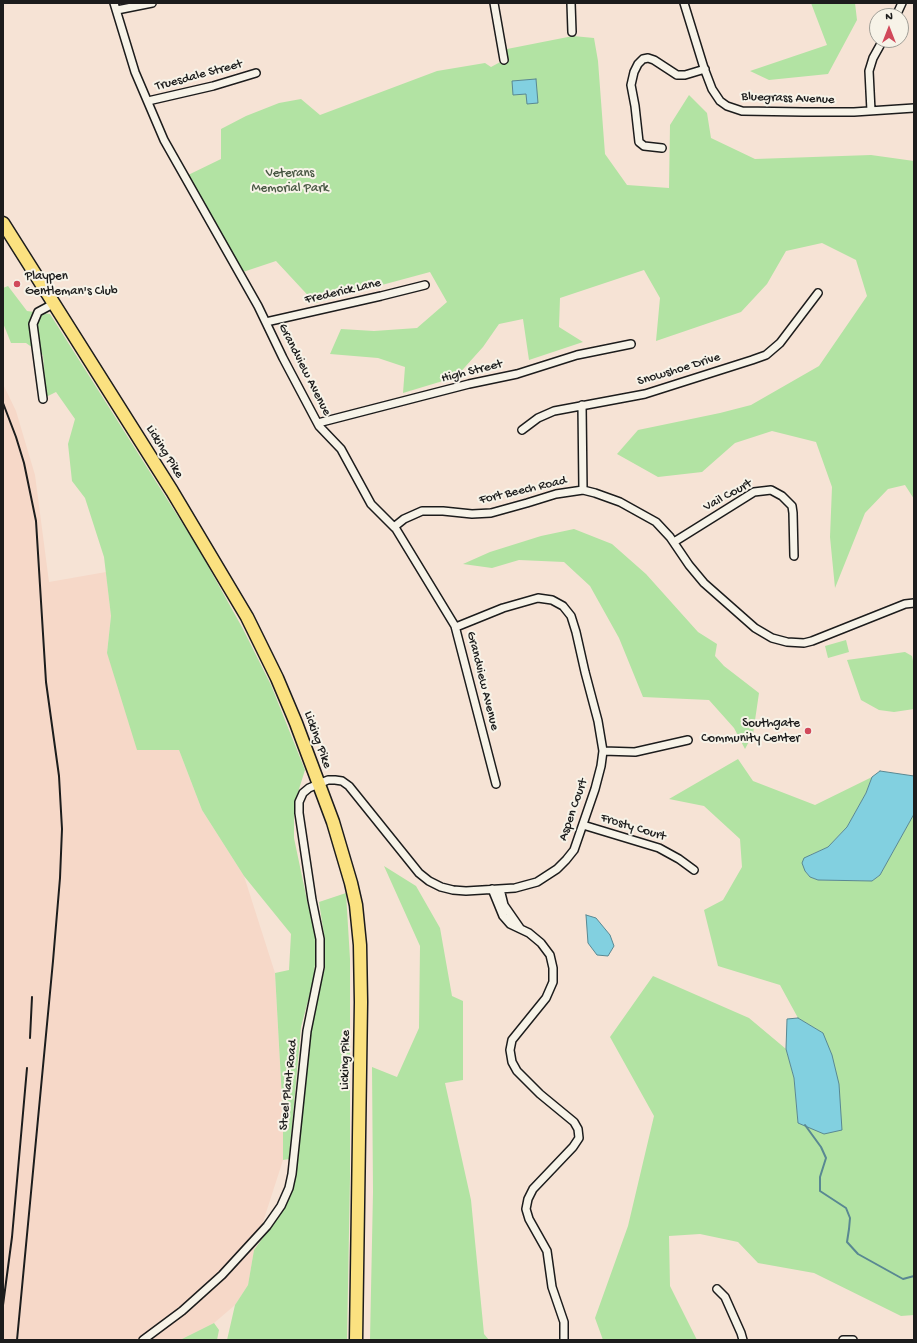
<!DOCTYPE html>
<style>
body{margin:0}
#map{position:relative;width:917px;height:1343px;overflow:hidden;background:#f6e3d5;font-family:"Gochi Hand",sans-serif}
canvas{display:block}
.frame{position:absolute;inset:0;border:4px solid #1c1c1c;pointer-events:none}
.north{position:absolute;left:869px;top:8px;width:40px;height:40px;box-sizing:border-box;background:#f7f3e8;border:1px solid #9f9d96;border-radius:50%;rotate:0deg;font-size:11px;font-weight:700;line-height:16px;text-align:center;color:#1c1c1c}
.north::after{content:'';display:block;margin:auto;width:14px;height:18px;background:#d1495b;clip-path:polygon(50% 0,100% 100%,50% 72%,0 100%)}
</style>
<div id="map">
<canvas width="917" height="1343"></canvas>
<div class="frame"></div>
<div class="north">N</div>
</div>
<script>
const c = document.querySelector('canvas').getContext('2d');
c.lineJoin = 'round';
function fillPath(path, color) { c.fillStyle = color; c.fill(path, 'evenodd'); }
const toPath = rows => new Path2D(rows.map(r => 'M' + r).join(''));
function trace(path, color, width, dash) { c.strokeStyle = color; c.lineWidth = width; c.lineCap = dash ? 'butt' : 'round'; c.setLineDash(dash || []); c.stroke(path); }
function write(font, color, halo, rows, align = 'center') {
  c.font = font + ' "Gochi Hand",sans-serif'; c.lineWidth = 4; c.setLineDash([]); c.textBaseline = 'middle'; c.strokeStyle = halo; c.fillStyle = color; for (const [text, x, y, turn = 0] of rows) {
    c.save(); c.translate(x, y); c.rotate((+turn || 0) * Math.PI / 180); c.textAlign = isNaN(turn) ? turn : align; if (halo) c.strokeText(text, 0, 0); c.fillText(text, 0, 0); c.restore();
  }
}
fillPath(toPath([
 [3,384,16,411,35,475,49,582,106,572,111,616,107,653,179,750,202,810,244,876,275,973,283,1117,283,1160,254,1250,248,1285,235,1305,214,1323,180,1340,3,1340]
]), '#f6d8c8');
fillPath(toPath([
 [811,3,855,3,857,20,828,74,769,80,750,71,827,45],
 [573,36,594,38,598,61,605,154,627,185,669,188,670,125,689,95,707,113,711,138,755,159,871,155,914,161,914,499,905,485,888,489,865,513,835,588,830,537,832,487,816,442,772,431,735,443,702,472,658,477,617,454,638,430,720,413,751,405,819,366,867,296,856,260,822,243,786,251,767,284,741,312,656,341,660,298,644,270,560,298,559,327,583,342,529,360,523,319,499,324,483,347,456,377,403,393,405,367,378,358,330,354,341,329,374,331,417,328,447,302,430,272,315,303,276,261,240,273,186,176,221,159,221,129,246,116,279,103,301,99,320,115,437,71,485,63,491,67,504,60,502,50],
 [8,286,27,311,50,314,198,548,243,629,271,685,305,770,294,805,294,838,308,905,318,939,313,982,301,1027,289,1159,283,1160,283,1117,275,973,289,970,291,934,244,876,202,810,179,750,137,750,107,653,111,616,104,557,85,498,72,481,68,444,75,419,56,392,46,397,43,355,26,343,11,343,3,323,3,288],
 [574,529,612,544,646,574,698,632,717,644,715,656,724,666,759,693,753,734,745,749,734,728,709,700,643,697,619,638,590,586,564,562,519,560,492,568,463,564,490,552,541,536],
 [846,640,849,652,828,658,825,646],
 [905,652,912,656,914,666,914,709,894,712,879,710,861,700,847,660],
 [738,759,753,781,815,805,872,777,866,793,847,827,828,847,810,855,805,871,810,877,818,880,872,881,880,875,914,814,914,1315,901,1316,814,1273,758,1263,738,1242,700,1234,669,1236,670,1286,697,1340,603,1340,595,1318,628,1226,654,1116,610,1037,653,976,749,1018,786,1049,794,1078,798,1123,805,1125,823,1033,798,1018,780,985,718,966,704,910,723,900,742,867,740,839,704,806,669,799],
 [384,866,416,886,440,928,452,996,463,1001,463,1080,445,1083,471,1200,484,1334,489,1340,370,1340,373,1192,372,1067,397,1077,419,1028,420,946],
 [346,893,350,959,350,1177,347,1340,227,1340,235,1305,248,1285,254,1250,282,1211,297,1157,312,1018,325,968,325,941,319,902],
 [214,1323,219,1330,217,1340,180,1340]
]), '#b2e3a3');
const water = toPath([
 [536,79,538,103,527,104,526,94,513,95,512,81,536,79],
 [880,771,914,776,914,814,880,875,872,881,818,880,810,877,805,871,802,863,804,858,828,847,847,827,866,793,872,777,880,771],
 [586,915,596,918,610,935,614,946,608,956,597,955,588,943,586,915],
 [798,1018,823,1033,832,1055,839,1084,842,1130,824,1134,798,1123,794,1078,786,1049,787,1019,798,1018]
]);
fillPath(water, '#82d0e0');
trace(water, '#598892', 1);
trace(toPath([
 [805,1125,821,1147,826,1158,820,1177,820,1191,846,1208,850,1218,849,1229,847,1242,858,1254,903,1279,914,1276]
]), '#598892', 2);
const minor = toPath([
 [114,3,135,72,164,140,258,306,283,358,319,426,341,449,371,504,396,529,455,626,496,784],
 [494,3,504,60],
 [571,3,572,32],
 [684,3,704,68,712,89,720,101,727,106,742,111,804,112,854,112,914,108],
 [117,10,152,3],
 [896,16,902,3],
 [148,101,213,86,256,73],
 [871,111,869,71,873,58,883,40],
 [662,148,644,146,639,142,635,106,631,85,634,72,638,64,643,59,648,58,654,60,677,75,685,75,705,69],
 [266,322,381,296,425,285],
 [43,399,33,324,38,312,53,304],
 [582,405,583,490],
 [318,423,469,384,517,374,577,355,631,344],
 [522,430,538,418,554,411,645,394,752,360,766,355,780,343,818,293],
 [394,527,404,519,422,511,443,511,472,514,491,513,527,503,556,494,583,490,595,493,620,502,656,522,670,537,689,565,704,583,755,628,772,638,787,642,804,643,812,641,905,604,914,603],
 [674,542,754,492,771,490,782,496,792,506,793,513,794,556],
 [603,751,635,752,688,740],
 [583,825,659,848,679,859,694,870],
 [492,889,503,916,510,924,529,933,541,943,550,955,553,968,553,982,546,998,512,1040,510,1050,512,1062,517,1071,540,1094,574,1122,578,1129,579,1138,573,1147,533,1189,528,1199,526,1209,529,1219,547,1251,552,1287,564,1322,564,1340],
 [500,889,504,905,520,928],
 [717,1289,725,1297,741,1333,743,1340],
 [143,1340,182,1311,222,1275,267,1226,281,1206,289,1188,292,1174,307,1031,320,967,320,939,312,900,299,813,299,802,303,793,309,788,328,780,335,780,342,781,349,786,419,873,429,881,441,887,453,890,466,891,515,888,537,882,557,869,566,860,574,850,595,789,601,766,603,751,598,721,585,672,576,632,571,616,563,606,552,600,538,598,503,608,456,627],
 [843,1340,853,1340]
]);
const primary = toPath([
 [3,223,172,491,247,617,277,678,296,723,333,822,351,883,356,905,360,945,361,1002,356,1340]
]);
trace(minor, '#1c1c1c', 10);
trace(primary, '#1c1c1c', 15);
trace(minor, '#f7f3e8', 7);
trace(primary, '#fbe180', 12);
trace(toPath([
 [3,403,16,437,24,463,36,521,46,682,59,776,62,829,60,878,53,961,17,1340],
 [30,1038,32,997],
 [3,1305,12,1237,27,1068]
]), '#1c1c1c', 2);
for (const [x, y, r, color] of [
 [17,284,4,"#d1495b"],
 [808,731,4,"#d1495b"]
]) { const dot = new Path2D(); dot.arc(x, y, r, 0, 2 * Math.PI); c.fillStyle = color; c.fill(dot); trace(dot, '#f7f3e8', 1.5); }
write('13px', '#1c1c1c', '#f7f3e8', [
 ["Truesdale Street",199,76,-15],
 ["Bluegrass Avenue",788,99,2],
 ["Frederick Lane",343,292,-13],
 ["Grandview Avenue",304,370,63],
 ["Snowshoe Drive",679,370,-17],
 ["High Street",472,372,-14],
 ["Licking Pike",164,452,58],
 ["Fort Beech Road",523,491,-13],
 ["Vail Court",728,496,-29],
 ["Grandview Avenue",482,681,76],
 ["Licking Pike",317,740,70],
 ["Aspen Court",574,810,-71],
 ["Frosty Court",633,828,17],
 ["Licking Pike",346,1060,-89],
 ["Steel Plant Road",289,1085,-84]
]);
write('13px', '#495844', '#f7f3e8', [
 ["Veterans",290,174],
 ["Memorial Park",290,189]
]);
write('13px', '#1c1c1c', '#f7f3e8', [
 ["Playpen",25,277],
 ["Gentleman's Club",25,292],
 ["Southgate",800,724,"right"],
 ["Community Center",800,739,"right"]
], 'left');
</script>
